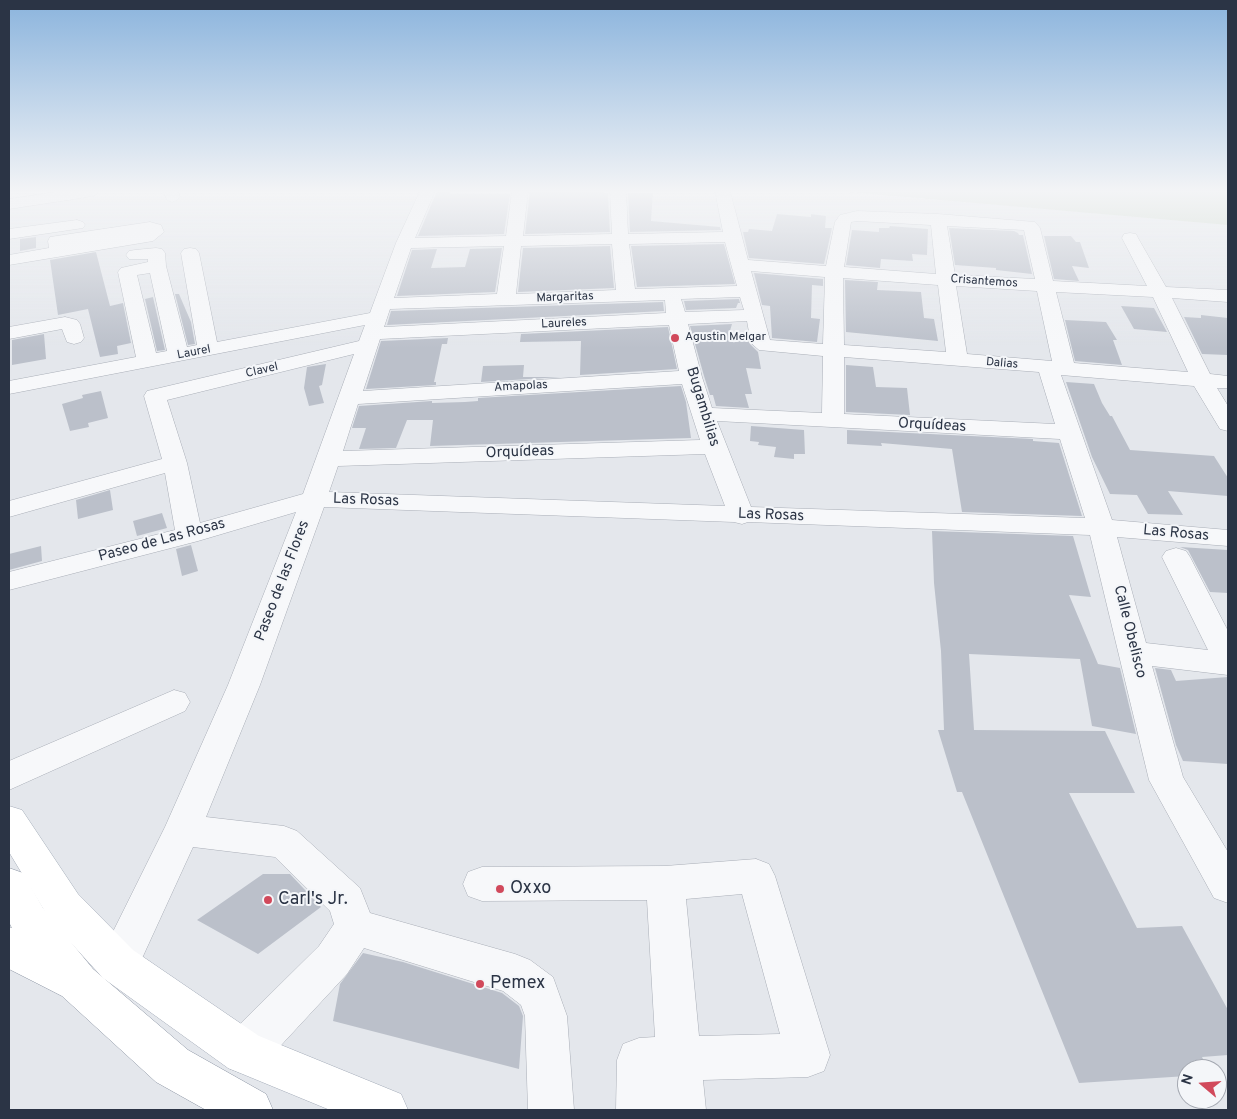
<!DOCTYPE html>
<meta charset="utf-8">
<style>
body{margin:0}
#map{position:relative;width:1237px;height:1119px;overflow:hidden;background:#e4e7ec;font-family:Overpass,sans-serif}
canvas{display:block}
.frame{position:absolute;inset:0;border:10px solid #2b3445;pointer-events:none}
.north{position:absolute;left:1177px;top:1059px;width:50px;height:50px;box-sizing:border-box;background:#f4f6f9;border:1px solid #a4a8b1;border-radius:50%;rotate:288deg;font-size:14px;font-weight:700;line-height:20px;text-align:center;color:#2b3445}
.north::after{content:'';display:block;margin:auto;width:18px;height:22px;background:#d1495b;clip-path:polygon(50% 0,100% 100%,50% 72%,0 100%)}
</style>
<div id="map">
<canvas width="1237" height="1119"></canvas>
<div class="frame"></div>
<div class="north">N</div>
</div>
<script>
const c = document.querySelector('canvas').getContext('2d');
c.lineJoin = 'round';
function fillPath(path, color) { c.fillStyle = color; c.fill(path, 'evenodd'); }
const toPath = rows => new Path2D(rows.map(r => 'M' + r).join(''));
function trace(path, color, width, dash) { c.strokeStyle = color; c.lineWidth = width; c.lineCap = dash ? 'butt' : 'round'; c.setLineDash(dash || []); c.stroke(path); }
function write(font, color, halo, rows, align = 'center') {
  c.font = font + ' Overpass,sans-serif'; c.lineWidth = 4; c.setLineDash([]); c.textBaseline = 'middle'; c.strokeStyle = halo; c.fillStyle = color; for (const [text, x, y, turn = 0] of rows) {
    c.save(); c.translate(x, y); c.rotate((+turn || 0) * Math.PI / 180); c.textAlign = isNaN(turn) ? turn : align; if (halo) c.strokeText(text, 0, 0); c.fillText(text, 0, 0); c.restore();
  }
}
fillPath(toPath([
 [837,191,1228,191,1228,225]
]), '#c9d6c5');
fillPath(toPath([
 [437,191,451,191,450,194,510,194,504,234,418,236],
 [530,191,604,191,604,193,608,193,610,232,525,234],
 [628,193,653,193,651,221,720,227,721,230,630,232],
 [777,214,811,217,811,214,826,216,825,228,832,228,824,264,749,258,743,232,748,232,749,229,772,231],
 [890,226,928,229,927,255,912,254,913,261,881,259,880,268,846,265,852,230,879,232,879,228,889,228],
 [949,228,1014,231,1018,233,1019,235,1023,235,1032,274,996,270,996,268,955,265],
 [1044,236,1071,236,1076,242,1080,242,1089,268,1072,266,1079,281,1054,279],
 [36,237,36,248,20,251,20,239],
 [724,244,735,284,637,287,631,246],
 [610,246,614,288,518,292,523,248],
 [502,248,495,292,397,296,412,250,437,249,431,268,465,267,470,249],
 [96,252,110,306,123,303,131,343,117,346,118,354,100,357,88,309,58,315,50,260],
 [754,273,823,279,823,286,812,285,811,318,820,319,817,342,772,338,770,306,762,305],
 [845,280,878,282,877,290,921,292,924,318,934,319,938,341,846,332],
 [175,294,179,294,191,322,195,344,188,345],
 [153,297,165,350,157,351,145,299],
 [739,299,740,303,738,303,736,308,686,310,684,301],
 [663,302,664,311,387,325,391,311],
 [1121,306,1154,308,1167,332,1134,329],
 [1201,315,1228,318,1228,355,1202,354,1184,317,1201,318],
 [1065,320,1106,322,1117,340,1113,340,1122,365,1075,361],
 [732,324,729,334,748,334,750,344,758,352,761,369,746,368,752,394,745,394,749,408,716,406,713,395,710,395,704,376,690,326],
 [668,327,677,369,580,375,581,341,520,342,521,334],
 [44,334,46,359,12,365,12,340],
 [448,338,447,344,442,344,434,382,436,382,436,385,366,389,381,341],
 [326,364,322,385,319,386,324,403,309,406,304,388,307,367],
 [524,365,523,377,561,377,481,382,483,366],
 [846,365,873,367,876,387,907,388,910,415,846,412],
 [1066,382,1094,384,1102,403,1110,416,1112,416,1130,450,1214,456,1228,478,1228,496,1168,491,1183,515,1148,514,1137,495,1110,494,1092,457],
 [681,386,686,402,691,438,430,446,433,420,407,420,396,448,359,449,366,428,352,428,359,406,432,401,432,403,465,402,478,401,478,398],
 [101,391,108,418,88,423,89,427,70,431,62,404,83,398,82,395],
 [751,426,804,430,805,454,794,454,794,459,774,457,776,447,758,445,759,442,750,441],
 [847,430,1033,439,1033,441,1059,443,1082,516,962,512,952,449,881,443,882,446,847,444],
 [110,490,113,510,78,519,76,500],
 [162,513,167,528,137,536,133,521],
 [932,531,1073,536,1091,597,1069,595,1098,664,1120,668,1136,734,1092,726,1080,659,969,654,974,730,1105,731,1135,793,1069,793,1137,928,1182,926,1228,1010,1228,1055,1202,1057,1208,1069,1187,1069,1187,1076,1079,1083,962,792,957,792,938,730,944,730,941,651,934,583],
 [191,545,198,571,182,576,176,549],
 [41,546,42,561,9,570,9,554],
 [1180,547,1228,550,1228,593,1210,592,1188,550],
 [1155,668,1171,670,1176,681,1228,677,1228,764,1183,761,1176,745],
 [263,874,290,874,321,907,258,954,197,920],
 [363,953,403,962,502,993,519,1006,523,1016,519,1069,333,1021,340,984]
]), '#bbc0ca');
const minor = toPath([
 [62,191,101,191,94,196,9,209,9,199,62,191],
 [163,191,178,191,180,197,177,200,172,202,167,200,163,191],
 [420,191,435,191,415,238,506,236,512,191,528,191,523,236,612,234,610,191,626,191,628,234,723,232,715,191,730,191,748,260,826,266,835,222,840,215,857,211,938,214,1035,222,1040,228,1053,281,1147,286,1122,238,1124,234,1130,233,1136,234,1138,238,1166,287,1228,290,1228,302,1172,298,1210,374,1228,376,1228,388,1217,388,1228,406,1228,431,1220,429,1194,386,1061,375,1112,520,1228,530,1228,546,1117,537,1146,643,1208,650,1162,557,1166,551,1176,548,1186,551,1190,557,1228,631,1228,675,1152,666,1183,777,1228,852,1228,903,1214,898,1149,780,1090,535,748,522,742,524,734,522,324,507,260,685,206,817,284,826,297,831,360,888,370,913,515,954,530,960,553,977,567,1016,574,1110,528,1110,525,1016,521,1005,503,991,364,948,347,974,260,1068,244,1074,228,1068,222,1052,228,1036,319,946,334,924,330,911,275,857,193,847,133,978,118,984,103,978,97,964,165,827,228,685,296,512,198,541,9,590,9,572,175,530,165,473,9,517,9,501,162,459,144,396,147,391,359,341,365,325,9,394,9,381,136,357,118,272,121,268,148,262,148,259,129,259,126,255,129,251,135,250,156,248,162,249,165,253,166,266,187,347,197,345,181,253,184,249,190,248,196,249,199,253,217,342,370,313,396,243,420,191],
 [857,221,931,225,936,274,844,267,851,222,857,221],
 [947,226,1024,230,1035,279,955,275,947,226],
 [725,242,737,286,635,289,629,244,725,242],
 [612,244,616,290,516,294,521,246,612,244],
 [504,246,497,294,394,298,411,248,504,246],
 [751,271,825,277,823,344,770,340,751,271],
 [150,273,167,351,156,353,137,275,150,273],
 [843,278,938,285,946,352,844,345,843,278],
 [956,286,1037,291,1052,361,967,354,956,286],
 [1056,292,1153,297,1188,372,1074,363,1056,292],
 [740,297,744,310,685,312,681,299,740,297],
 [665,300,666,313,384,327,390,309,665,300],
 [747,321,751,343,759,350,823,356,822,413,712,408,702,377,688,324,747,321],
 [669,325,679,371,363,391,380,339,669,325],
 [354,354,303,494,200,523,187,463,167,400,354,354],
 [844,357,1039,372,1055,424,844,414,844,357],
 [682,384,700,440,343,451,358,404,682,384],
 [717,421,1060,439,1085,518,751,507,717,421],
 [705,454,725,506,329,492,338,466,705,454],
 [77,220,83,222,85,225,83,228,9,239,9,229,77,220],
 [150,222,161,225,164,232,153,241,9,265,9,255,49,248,48,241,50,237,150,222],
 [65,317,77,320,80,324,84,338,81,342,74,344,67,342,62,329,9,339,9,327,65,317],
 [174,690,185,693,190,702,185,711,9,790,9,761,174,690],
 [756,859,769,864,775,876,830,1055,824,1071,808,1077,703,1080,706,1110,616,1110,617,1060,623,1044,639,1038,655,1037,647,900,482,901,468,896,463,884,468,872,482,867,665,866,756,859],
 [742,894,780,1034,699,1036,686,899,742,894]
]);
const major = toPath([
 [9,806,22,810,78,894,133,950,259,1036,401,1094,408,1110,330,1110,228,1068,103,978,50,920,9,852,9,806]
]);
const highway = toPath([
 [9,868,23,873,43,908,93,969,188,1050,266,1094,273,1110,206,1110,156,1082,62,996,9,969,9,927,12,928,9,922,9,868]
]);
trace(minor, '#a9aeb7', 1);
trace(major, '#a3abb8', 1);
trace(highway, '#8b94a3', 1);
fillPath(minor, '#f7f8fa');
fillPath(major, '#fff');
fillPath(highway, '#fff');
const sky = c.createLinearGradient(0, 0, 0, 348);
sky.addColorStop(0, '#8bb4dd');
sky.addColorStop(0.55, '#f3f4f6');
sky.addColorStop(1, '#f3f4f600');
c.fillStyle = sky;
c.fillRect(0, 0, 1237, 348);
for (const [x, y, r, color] of [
 [675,338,5,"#d1495b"],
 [500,889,5,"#d1495b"],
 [268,900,5,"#d1495b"],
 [480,984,5,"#d1495b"]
]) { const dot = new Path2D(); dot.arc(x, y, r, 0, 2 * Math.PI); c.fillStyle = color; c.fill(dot); trace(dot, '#f4f6f9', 2); }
write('12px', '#2b3445', '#f4f6f9', [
 ["Crisantemos",984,282,4],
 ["Margaritas",565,298,-2],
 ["Laureles",564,324,-3],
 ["Laurel",194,353,-11],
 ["Dalias",1002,364,5],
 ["Clavel",262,371,-13],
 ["Amapolas",521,387,-3]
]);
write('12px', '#2b3445', '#f4f6f9', [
 ["Agustin Melgar",685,338]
], 'left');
write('15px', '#2b3445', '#f4f6f9', [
 ["Bugambilias",702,407,73],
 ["Orquídeas",932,426,3],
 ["Orquídeas",520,453,-2],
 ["Las Rosas",366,501,2],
 ["Las Rosas",771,516,2],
 ["Las Rosas",1176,534,5],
 ["Paseo de Las Rosas",162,541,-15],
 ["Paseo de las Flores",283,581,-69],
 ["Calle Obelisco",1129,632,76]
]);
write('18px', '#2b3445', '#f4f6f9', [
 ["Oxxo",510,889],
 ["Carl's Jr.",278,900],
 ["Pemex",490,984]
], 'left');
</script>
